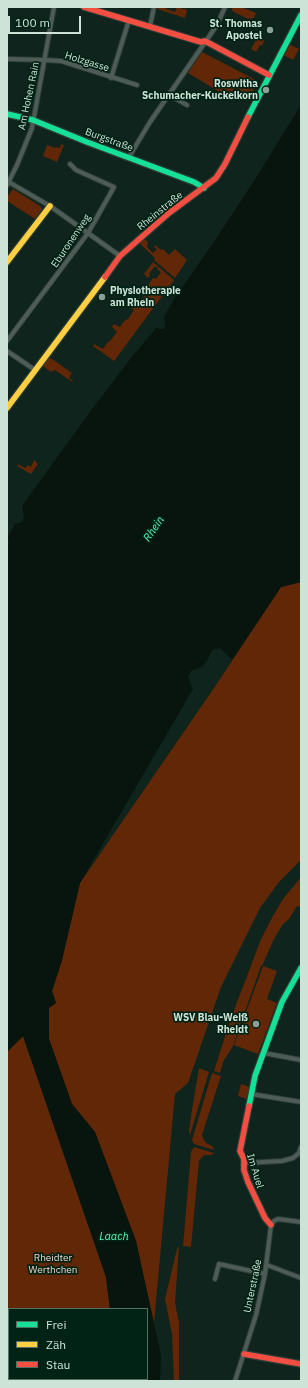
<!DOCTYPE html>
<meta charset="utf-8">
<style>
body{margin:0}
#map{position:relative;width:308px;height:1388px;overflow:hidden;background:#0e241c;font-family:"IBM Plex Sans",sans-serif}
canvas{display:block}
.frame{position:absolute;inset:0;border:8px solid #cee3d8;pointer-events:none}
.legend{position:absolute;left:8px;top:1308px;width:140px;height:72px;box-sizing:border-box;background:#002315;border:1px solid #527063;margin:0;padding:5px 7px;list-style:none;font-size:12px;color:#cee3d8}
.legend li{display:flex;align-items:center;gap:8px;height:20px}
.legend b{width:20px;border:1px solid #527063}
.scale{position:absolute;left:8px;top:16px;width:73px;height:18px;box-sizing:border-box;border:2px solid #cee3d8;border-top:0;padding-left:5px;font-size:12px;line-height:14px;white-space:nowrap;color:#cee3d8;-webkit-text-stroke:3px #002315;paint-order:stroke}
</style>
<div id="map">
<canvas width="308" height="1388"></canvas>
<div class="frame"></div>
<ul class="legend">
<li><b style="height:5px;background:#16e098"></b>Frei</li>
<li><b style="height:5px;background:#ffcf43"></b>Zäh</li>
<li><b style="height:5px;background:#f24e42"></b>Stau</li>
</ul>
<div class="scale">100 m</div>
</div>
<script>
const c = document.querySelector('canvas').getContext('2d');
c.lineJoin = 'round';
function fillPath(path, color) { c.fillStyle = color; c.fill(path, 'evenodd'); }
const toPath = rows => new Path2D(rows.map(r => 'M' + r).join(''));
function trace(path, color, width, dash) { c.strokeStyle = color; c.lineWidth = width; c.lineCap = dash ? 'butt' : 'round'; c.setLineDash(dash || []); c.stroke(path); }
function write(font, color, halo, rows, align = 'center') {
  c.font = font + ' "IBM Plex Sans",sans-serif'; c.lineWidth = 3.5; c.setLineDash([]); c.textBaseline = 'middle'; c.strokeStyle = halo; c.fillStyle = color; for (const [text, x, y, turn = 0] of rows) {
    c.save(); c.translate(x, y); c.rotate((+turn || 0) * Math.PI / 180); c.textAlign = isNaN(turn) ? turn : align; if (halo) c.strokeText(text, 0, 0); c.fillText(text, 0, 0); c.restore();
  }
}
fillPath(toPath([
 [157,7,166,7,166,9,175,12,177,7,187,10,185,18,157,9],
 [232,7,241,7,256,13,254,18,248,19,234,12,232,10],
 [258,36,263,38,264,41,262,46,260,45,256,52,251,49],
 [289,44,299,49,293,60,283,55],
 [202,52,258,81,248,100,241,97,239,101,223,94,188,73],
 [61,144,64,145,57,162,43,156,47,145,55,148,56,147,60,148],
 [13,189,40,206,42,209,35,219,7,201,7,197],
 [144,239,148,242,147,247,153,253,157,249,154,247,155,245,161,250,163,249,169,255,175,249,187,260,175,278,154,260,155,258,139,243],
 [153,262,174,280,114,361,93,346,94,344,103,349,107,343,110,341,117,332,112,327,114,324,120,327,124,321,128,319,134,310,126,304,128,302,136,307,145,295,143,293,144,292,147,293,150,288,148,285,153,278,156,279,161,272,157,269,158,267,154,267,149,274,150,275,148,278,144,274],
 [49,357,72,373,69,378,73,381,72,382,55,370,51,372,43,366],
 [34,460,38,464,31,474,17,466,18,464,25,468,28,465,31,467],
 [301,582,301,860,279,882,260,908,221,987,188,1083,175,1094,154,1323,136,1241,95,1132,72,1104,49,1039,49,1007,56,1003,52,991,62,960,80,883,214,688,281,587],
 [301,877,301,907,297,906,289,919,283,924,274,939,263,964,261,966,233,1046,223,1062,220,1073,214,1071,230,1021,261,939,274,914,283,899],
 [263,966,277,971,267,999,277,1003,258,1054,234,1045],
 [23,1036,106,1277,110,1309,9,1309,9,1379,118,1379,118,1381,7,1381,7,1052],
 [199,1068,209,1072,190,1135,189,1131,191,1116],
 [212,1073,221,1076,202,1135,205,1142,213,1147,214,1150,194,1144,192,1140],
 [241,1084,250,1087,247,1099,238,1096],
 [194,1147,214,1153,212,1155,204,1155,199,1161,191,1247,183,1246,191,1152],
 [179,1246,175,1303,179,1322,179,1381,174,1381,172,1334,165,1299,177,1249]
]), '#622706');
fillPath(toPath([
 [301,105,301,582,281,587,232,660,220,648,212,650,208,659,203,666,191,671,188,677,193,689,80,883,62,960,52,991,56,1003,49,1008,49,1039,72,1104,95,1132,136,1241,161,1356,160,1381,118,1381,118,1379,147,1379,147,1309,110,1309,106,1277,23,1036,7,1052,7,547,9,544,8,537,15,524,22,522,24,518,22,506,93,408,131,358,157,327,159,329,164,329,165,327,164,317,174,299,214,242,254,181]
]), '#07150e');
const street = toPath([
 [150,26,154,7],
 [7,59,45,60,61,61,137,85],
 [111,78,129,20],
 [169,95,187,105],
 [129,157,150,122,217,25,225,7],
 [7,181,50,206,120,256],
 [7,185,17,165,32,128,54,7],
 [7,341,88,233,114,187,76,170,70,164],
 [7,351,35,370],
 [264,1053,301,1060],
 [251,1094,301,1102],
 [245,1163,282,1161,293,1158,299,1153,301,1147],
 [267,1265,301,1278],
 [215,1279,219,1264,265,1274],
 [235,1381,256,1315,265,1274,271,1225,274,1221,278,1219,301,1222]
]);
const fast = toPath([
 [7,114,33,120,87,142,194,182,204,188],
 [248,117,301,15],
 [249,1106,255,1076,282,1002,301,968]
]);
const slow = toPath([
 [7,262,50,206],
 [7,408,105,277]
]);
const jam = toPath([
 [84,7,201,42,205,41,269,75],
 [105,277,120,256,169,213,216,178,225,164,248,117],
 [249,1106,240,1151,244,1159,244,1170,248,1182,265,1218,271,1225],
 [244,1354,301,1364]
]);
trace(street, '#2d3d36', 6);
trace(fast, '#2d3d36', 8);
trace(slow, '#2d3d36', 8);
trace(jam, '#2d3d36', 8);
trace(street, '#4d5c56', 4);
trace(fast, '#16e098', 5.5);
trace(slow, '#ffcf43', 5.5);
trace(jam, '#f24e42', 5.5);
for (const [x, y, r, color] of [
 [270,30,4,"#8ba096"],
 [266,90,4,"#8ba096"],
 [102,297,4,"#8ba096"],
 [256,1024,4,"#8ba096"]
]) { const dot = new Path2D(); dot.arc(x, y, r, 0, 2 * Math.PI); c.fillStyle = color; c.fill(dot); trace(dot, '#002315', 1.5); }
write('bold 10px', '#cee3d8', '#002315', [
 ["St. Thomas",262,24],
 ["Apostel",262,36],
 ["Roswitha",258,84],
 ["Schumacher-Kuckelkorn",258,96],
 ["Physiotherapie",110,291,"left"],
 ["am Rhein",110,303,"left"],
 ["WSV Blau-Weiß",248,1018],
 ["Rheidt",248,1030]
], 'right');
write('10px', '#cee3d8', '#002315', [
 ["Holzgasse",87,62,17],
 ["Am Hohen Rain",29,96,-78],
 ["Burgstraße",109,140,20],
 ["Rheinstraße",160,211,-39],
 ["Eburonenweg",71,241,-56],
 ["Im Auel",255,1171,73],
 ["Unterstraße",253,1286,-78]
]);
write('10px', '#eed5cb', '#002315', [
 ["Rheidter",53,1258],
 ["Werthchen",53,1270]
]);
write('italic 11px', '#5af5b7', '#002315', [
 ["Rhein",154,529,-56],
 ["Laach",114,1237]
]);
</script>
